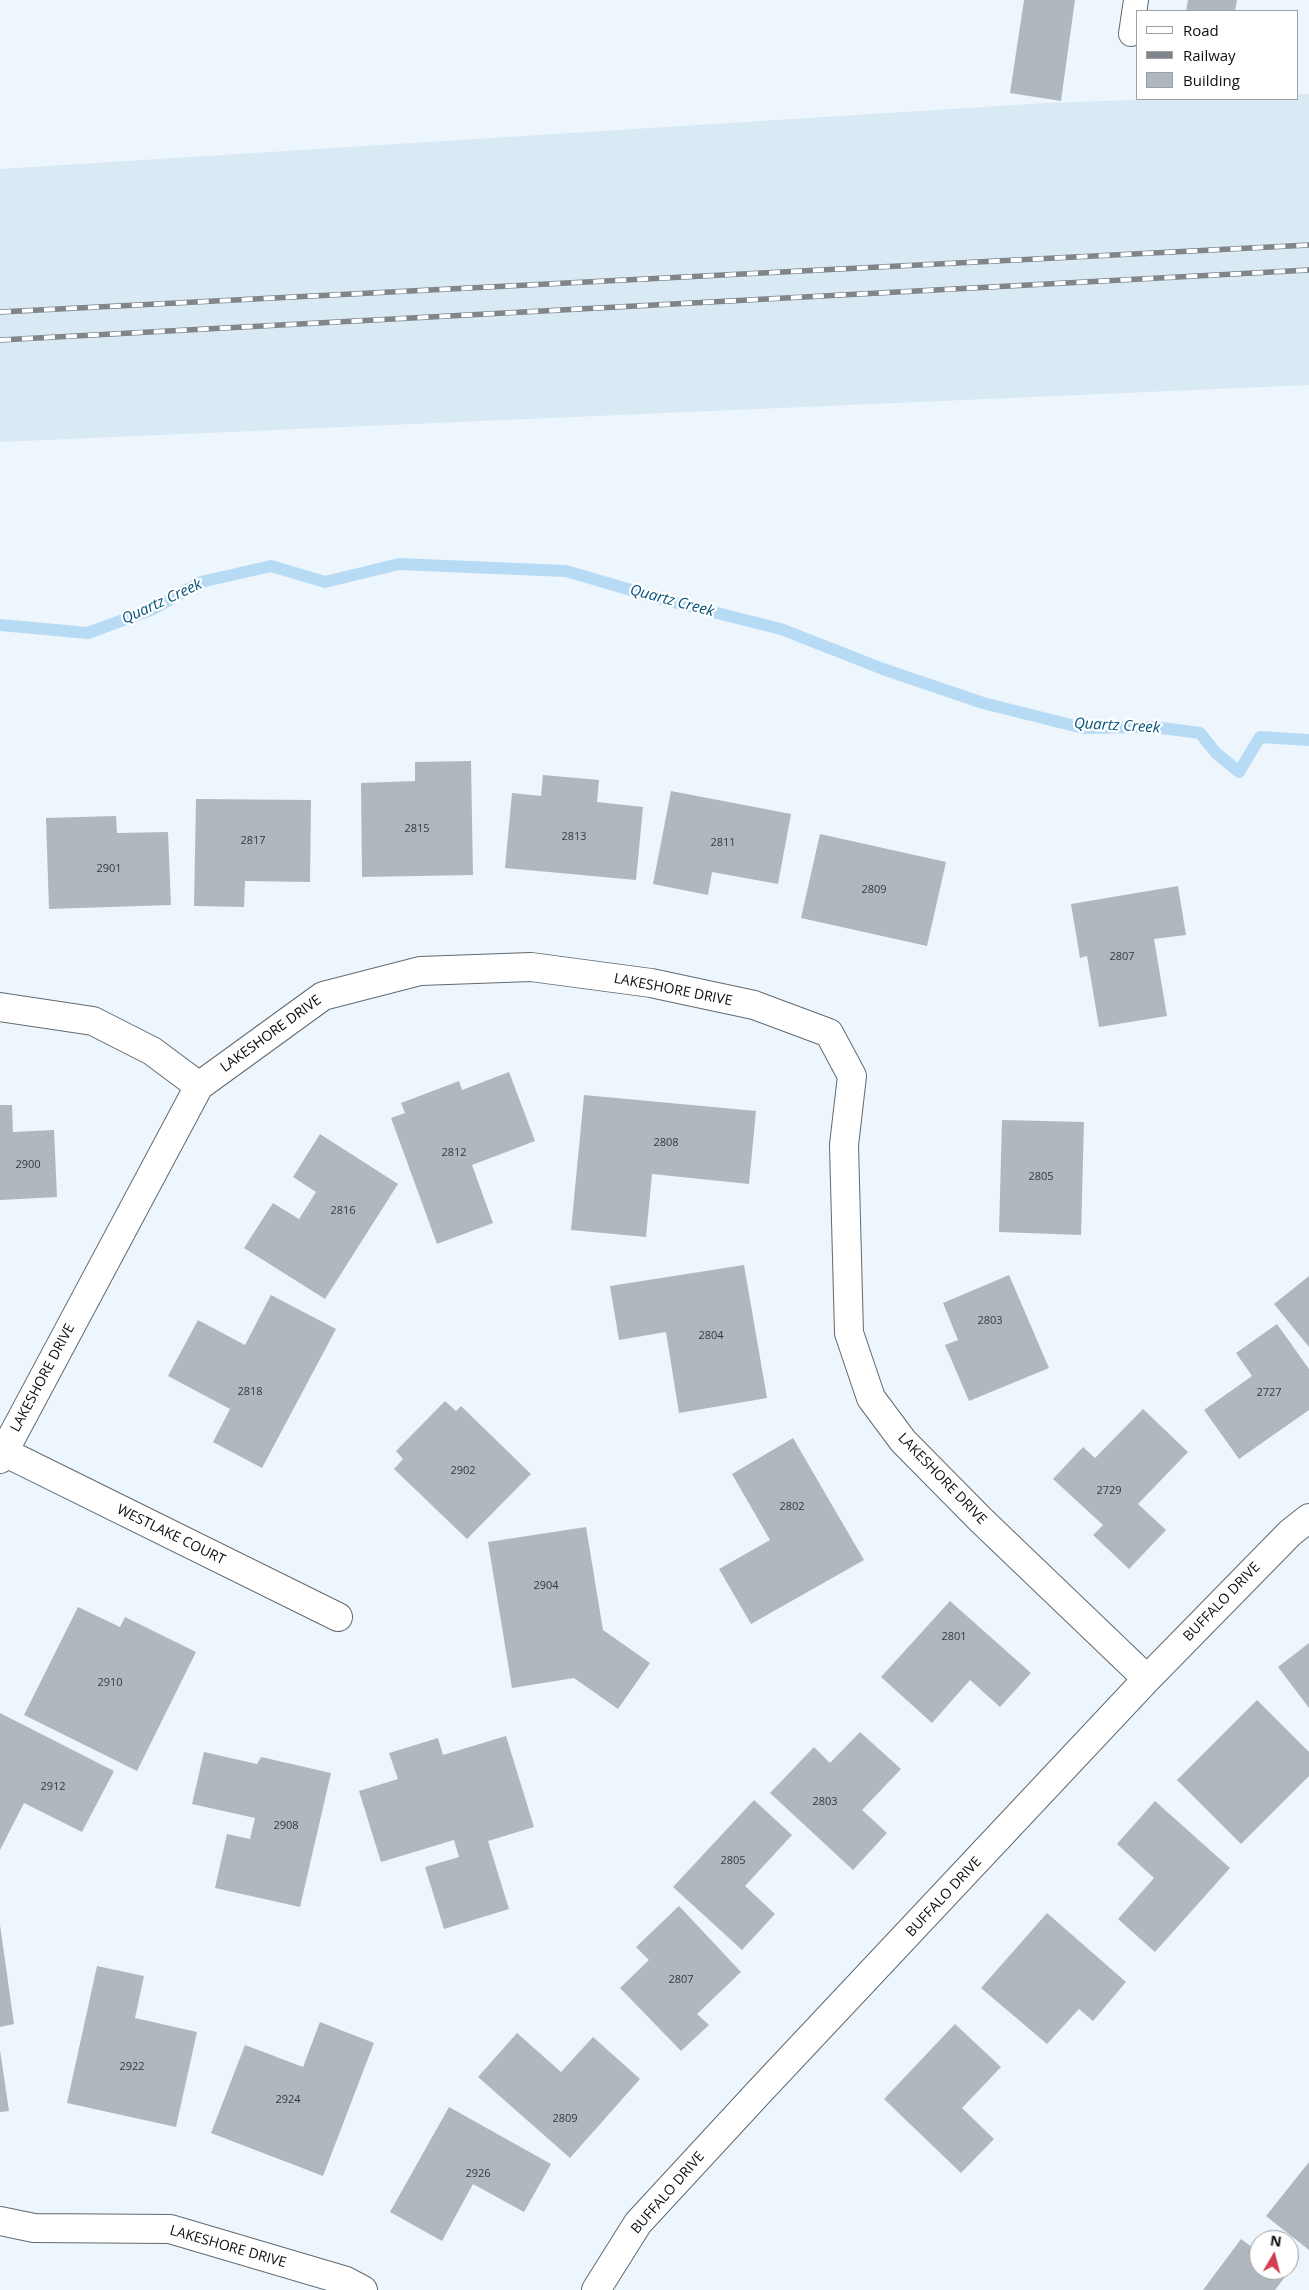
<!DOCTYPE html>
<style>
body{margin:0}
#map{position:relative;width:1309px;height:2290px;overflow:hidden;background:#edf6fd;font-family:"Open Sans",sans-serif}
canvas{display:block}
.legend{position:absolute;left:1136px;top:10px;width:162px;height:90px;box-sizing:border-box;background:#fff;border:1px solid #9e9fa0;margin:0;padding:6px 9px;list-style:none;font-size:15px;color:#0c0f11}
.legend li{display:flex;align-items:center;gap:10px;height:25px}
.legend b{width:25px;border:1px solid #9e9fa0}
.north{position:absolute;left:1249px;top:2230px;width:50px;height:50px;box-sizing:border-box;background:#fff;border:1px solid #9e9fa0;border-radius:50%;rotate:8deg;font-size:14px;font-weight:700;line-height:20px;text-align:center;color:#0c0f11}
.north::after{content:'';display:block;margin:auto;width:18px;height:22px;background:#d14051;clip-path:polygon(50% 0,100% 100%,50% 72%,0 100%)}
</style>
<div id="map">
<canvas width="1309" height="2290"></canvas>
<ul class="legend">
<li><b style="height:6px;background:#fff"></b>Road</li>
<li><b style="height:6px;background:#7f858a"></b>Railway</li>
<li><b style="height:14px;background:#b0b8bf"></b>Building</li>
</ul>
<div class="north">N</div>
</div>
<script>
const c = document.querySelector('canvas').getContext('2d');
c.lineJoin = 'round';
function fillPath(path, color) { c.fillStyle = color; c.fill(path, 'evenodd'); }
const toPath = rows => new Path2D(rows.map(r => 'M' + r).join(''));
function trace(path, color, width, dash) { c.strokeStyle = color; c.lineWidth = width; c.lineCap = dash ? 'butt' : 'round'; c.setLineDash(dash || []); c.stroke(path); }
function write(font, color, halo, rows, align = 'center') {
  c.font = font + ' "Open Sans",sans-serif'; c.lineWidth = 4.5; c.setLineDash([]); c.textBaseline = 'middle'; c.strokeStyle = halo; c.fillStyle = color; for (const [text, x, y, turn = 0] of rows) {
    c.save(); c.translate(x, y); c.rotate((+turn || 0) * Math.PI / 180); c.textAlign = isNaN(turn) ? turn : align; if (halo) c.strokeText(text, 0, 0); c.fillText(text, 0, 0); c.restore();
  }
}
fillPath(toPath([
 [1298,94,1309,94,1309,385,0,442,0,169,1046,103,1163,99,1298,99]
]), '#daeaf5');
trace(toPath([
 [0,625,88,633,153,609,201,582,271,566,325,582,399,564,566,571,665,600,781,629,883,669,983,703,1083,728,1154,727,1200,733,1216,753,1239,772,1260,737,1309,740]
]), '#b8dbf5', 12);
fillPath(toPath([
 [1024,0,1075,0,1061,101,1010,93],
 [1188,0,1237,0,1235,11,1186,11],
 [471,761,473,875,362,877,361,783,415,781,415,762],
 [543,775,599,780,597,802,643,807,636,880,505,868,512,793,541,796],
 [671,791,791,814,778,884,712,872,708,895,653,884],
 [196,799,311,800,310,882,245,881,244,907,194,906],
 [116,816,117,833,168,832,171,905,49,909,46,818],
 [820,834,946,862,927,946,801,918],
 [1178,886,1186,935,1154,939,1167,1016,1099,1027,1087,956,1080,958,1071,904],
 [509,1072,535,1141,472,1165,493,1223,437,1244,391,1118,405,1113,401,1103,459,1081,462,1090],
 [584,1095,756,1111,749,1184,652,1174,646,1237,571,1230],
 [0,1105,12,1105,13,1132,54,1130,57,1197,0,1200],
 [1002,1120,1084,1122,1081,1235,999,1232],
 [320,1134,398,1184,325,1299,244,1248,273,1203,299,1219,316,1192,293,1177],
 [744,1265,767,1398,679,1413,666,1332,619,1340,610,1286],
 [1009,1275,1049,1368,969,1401,945,1345,958,1340,943,1303],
 [1309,1276,1309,1347,1274,1304],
 [271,1295,336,1329,262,1468,213,1442,230,1409,168,1376,198,1320,245,1345],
 [1277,1324,1309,1369,1309,1410,1239,1459,1204,1410,1252,1376,1236,1353],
 [445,1401,456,1411,461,1406,531,1474,467,1539,394,1469,403,1459,396,1451],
 [1143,1409,1188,1452,1138,1504,1166,1530,1129,1569,1093,1535,1103,1525,1053,1479,1083,1447,1095,1458],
 [793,1438,864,1560,751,1624,719,1569,770,1540,732,1474],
 [586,1527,603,1630,650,1663,618,1709,574,1678,512,1688,488,1542],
 [950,1601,1031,1673,1000,1707,970,1680,932,1723,881,1677],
 [78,1607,120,1627,125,1617,196,1652,137,1771,24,1715],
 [1309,1643,1309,1708,1278,1667],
 [1257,1700,1309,1752,1309,1776,1241,1844,1177,1780],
 [0,1713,114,1771,82,1832,24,1803,0,1850],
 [860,1732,901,1769,862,1810,887,1833,853,1870,770,1793,814,1747,830,1763],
 [506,1736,534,1827,488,1841,509,1909,444,1929,425,1867,459,1857,454,1840,381,1862,359,1791,398,1779,389,1753,438,1738,443,1755],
 [204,1752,257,1764,261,1757,331,1773,300,1907,215,1888,227,1834,250,1839,255,1818,192,1804],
 [754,1800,792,1835,745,1886,775,1914,742,1950,673,1887],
 [1155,1801,1230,1868,1155,1952,1118,1919,1154,1878,1117,1844],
 [679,1906,741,1972,697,2014,709,2025,681,2051,620,1988,649,1960,636,1947],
 [1047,1913,1126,1982,1093,2021,1079,2009,1047,2044,981,1988],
 [0,1925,14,2024,0,2027],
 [97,1966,144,1976,135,2018,197,2032,176,2127,67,2103],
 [320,2022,374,2043,323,2176,211,2133,245,2045,303,2067],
 [955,2024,1001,2067,962,2108,994,2139,961,2173,884,2099],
 [517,2033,561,2072,593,2037,640,2079,570,2158,478,2077],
 [0,2050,9,2111,0,2112],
 [449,2107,551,2164,524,2212,473,2184,442,2241,390,2212],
 [1309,2162,1309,2250,1266,2216],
 [1241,2239,1259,2252,1259,2270,1284,2270,1288,2273,1275,2290,1203,2290]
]), '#b0b8bf');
const lane = toPath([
 [1131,34,1136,0]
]);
const street = toPath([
 [0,1007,93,1021,152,1051,199,1086],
 [4,1452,338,1617],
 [0,1459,199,1086,323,996,420,971,531,967,651,983,754,1005,829,1033,852,1076,844,1145,849,1333,871,1398,903,1441,981,1520,1147,1679],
 [0,2221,34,2228,170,2229,346,2281,363,2290],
 [596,2290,638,2223,760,2091,1147,1679,1290,1533,1309,1518]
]);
trace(lane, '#626a70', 26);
trace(street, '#626a70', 30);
trace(lane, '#fff', 24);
trace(street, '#fff', 28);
const rail = toPath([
 [0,312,1309,245],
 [0,340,1309,270]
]);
trace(rail, '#7f858a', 5.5);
trace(rail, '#fff', 4, [11]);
write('11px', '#35393c', null, [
 ["2815",417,829],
 ["2813",574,837],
 ["2817",253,841],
 ["2811",723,843],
 ["2901",109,869],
 ["2809",874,890],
 ["2807",1122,957],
 ["2808",666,1143],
 ["2812",454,1153],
 ["2900",28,1165],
 ["2805",1041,1177],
 ["2816",343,1211],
 ["2803",990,1321],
 ["2804",711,1336],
 ["2818",250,1392],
 ["2727",1269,1393],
 ["2902",463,1471],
 ["2729",1109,1491],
 ["2802",792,1507],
 ["2904",546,1586],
 ["2801",954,1637],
 ["2910",110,1683],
 ["2912",53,1787],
 ["2803",825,1802],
 ["2908",286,1826],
 ["2805",733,1861],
 ["2807",681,1980],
 ["2922",132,2067],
 ["2924",288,2100],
 ["2809",565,2119],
 ["2926",478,2174]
]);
write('14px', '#0c0f11', '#fff', [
 ["LAKESHORE DRIVE",673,990,11],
 ["LAKESHORE DRIVE",271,1034,-36],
 ["LAKESHORE DRIVE",43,1378,-62],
 ["LAKESHORE DRIVE",942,1479,46],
 ["WESTLAKE COURT",171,1535,26],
 ["BUFFALO DRIVE",1222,1602,-46],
 ["BUFFALO DRIVE",944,1897,-47],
 ["BUFFALO DRIVE",668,2193,-49],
 ["LAKESHORE DRIVE",228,2247,16]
]);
write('italic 15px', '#02527b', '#fff', [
 ["Quartz Creek",672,601,15],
 ["Quartz Creek",162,602,-25],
 ["Quartz Creek",1117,726,3]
]);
</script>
